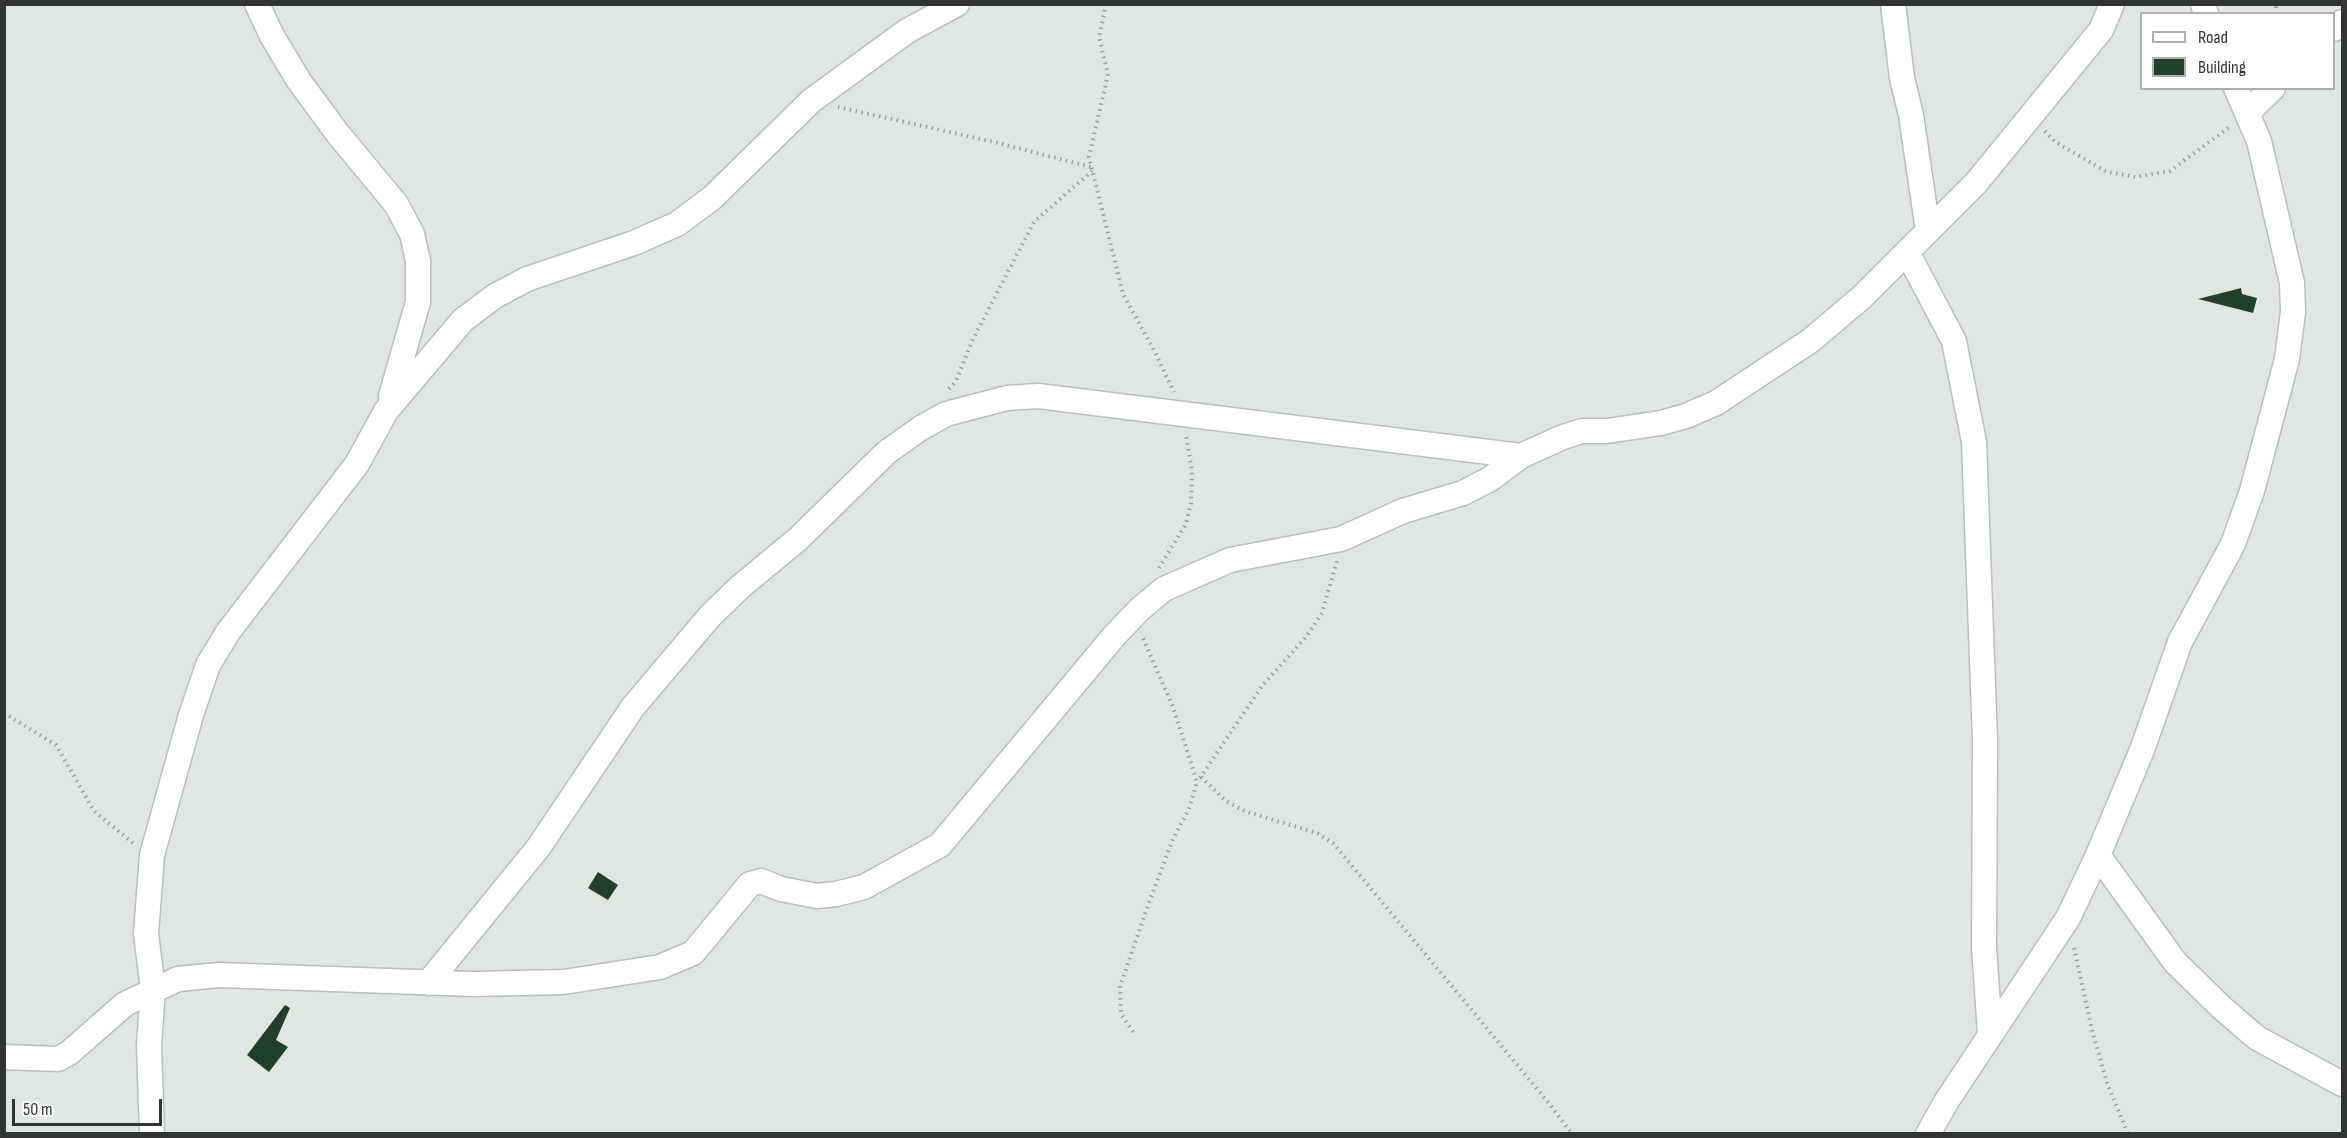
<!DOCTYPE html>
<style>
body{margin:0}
#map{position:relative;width:2347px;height:1138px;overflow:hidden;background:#e1e6e2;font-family:"Sofia Sans Condensed",sans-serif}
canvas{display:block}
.frame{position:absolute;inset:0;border:6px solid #323433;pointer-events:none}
.legend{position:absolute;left:2140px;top:12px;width:195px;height:78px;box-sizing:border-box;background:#fff;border:2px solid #adaead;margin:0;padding:8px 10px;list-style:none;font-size:18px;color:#323433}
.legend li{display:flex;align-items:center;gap:12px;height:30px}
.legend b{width:30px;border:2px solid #adaead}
.scale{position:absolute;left:12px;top:1099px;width:150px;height:27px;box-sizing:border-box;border:3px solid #323433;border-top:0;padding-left:8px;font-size:18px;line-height:21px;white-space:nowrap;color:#323433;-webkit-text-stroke:4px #fff;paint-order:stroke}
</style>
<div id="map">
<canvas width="2347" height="1138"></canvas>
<div class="frame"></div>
<ul class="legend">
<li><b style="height:8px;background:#fff"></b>Road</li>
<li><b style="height:16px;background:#21402c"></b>Building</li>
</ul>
<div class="scale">50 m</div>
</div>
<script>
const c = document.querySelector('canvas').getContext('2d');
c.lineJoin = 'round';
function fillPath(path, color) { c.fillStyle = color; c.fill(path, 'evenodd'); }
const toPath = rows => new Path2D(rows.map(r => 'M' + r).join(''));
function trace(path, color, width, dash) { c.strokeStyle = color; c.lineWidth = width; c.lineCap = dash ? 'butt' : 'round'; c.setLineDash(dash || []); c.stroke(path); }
fillPath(toPath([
 [2241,288,2242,294,2257,298,2253,313,2198,299],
 [598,872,618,885,608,900,588,888],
 [285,1005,290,1008,276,1040,288,1047,269,1072,247,1055]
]), '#21402c');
const street = toPath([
 [257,4,272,36,299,81,338,134,396,204,412,234,418,261,418,302,391,396],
 [1893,4,1902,78,1911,115,1928,231],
 [2203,4,2206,14],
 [2334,29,2342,22],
 [2247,113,2273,88],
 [1907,252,1954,341,1974,442,1985,741,1984,947,1990,1034],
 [2098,855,2175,962,2222,1008,2257,1038,2342,1084],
 [428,983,538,848,633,707,710,616,740,587,798,539,887,452,921,428,946,414,1007,398,1038,396,1521,456],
 [4,1057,58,1059,69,1053,125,1004,178,979,219,975,473,984,564,982,660,967,693,953,750,884,761,881,781,889,817,896,836,894,864,887,940,845,1115,635,1140,609,1164,589,1230,560,1341,539,1403,511,1463,493,1490,479,1521,456,1563,437,1582,431,1607,431,1661,423,1686,416,1716,403,1810,341,1862,297,1976,183,2101,30,2112,4],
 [152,1134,149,1046,153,989,146,934,152,855,191,715,208,665,228,632,357,464,386,411,463,320,495,296,527,279,634,243,677,224,712,198,811,101,907,31,957,4],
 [1928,1134,1946,1102,2068,918,2098,855,2142,750,2180,642,2233,544,2252,491,2287,359,2293,312,2292,283,2259,141,2236,88]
]);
trace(street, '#b9beba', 27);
trace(toPath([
 [1106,4,1099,37,1108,74,1089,157,1123,294,1155,352,1174,392],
 [2276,14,2276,4],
 [838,107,994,142,1091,167],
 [2045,131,2055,142,2107,172,2136,177,2170,171,2231,126],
 [949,389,956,381,972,341,1034,222,1092,171],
 [1159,568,1186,524,1191,503,1192,472,1186,434],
 [4,713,56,745,94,811,133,843],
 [1201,777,1226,801,1247,812,1317,833,1333,843,1548,1102,1572,1134],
 [1200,778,1262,686,1306,637,1322,613,1337,561],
 [2074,948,2092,1030,2107,1083,2128,1134],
 [1133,1032,1121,1014,1120,986,1151,897,1173,839,1189,809,1197,782,1173,707,1142,636]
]), '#9a9e9b', 4, [1.5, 4.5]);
trace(street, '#fff', 24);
</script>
